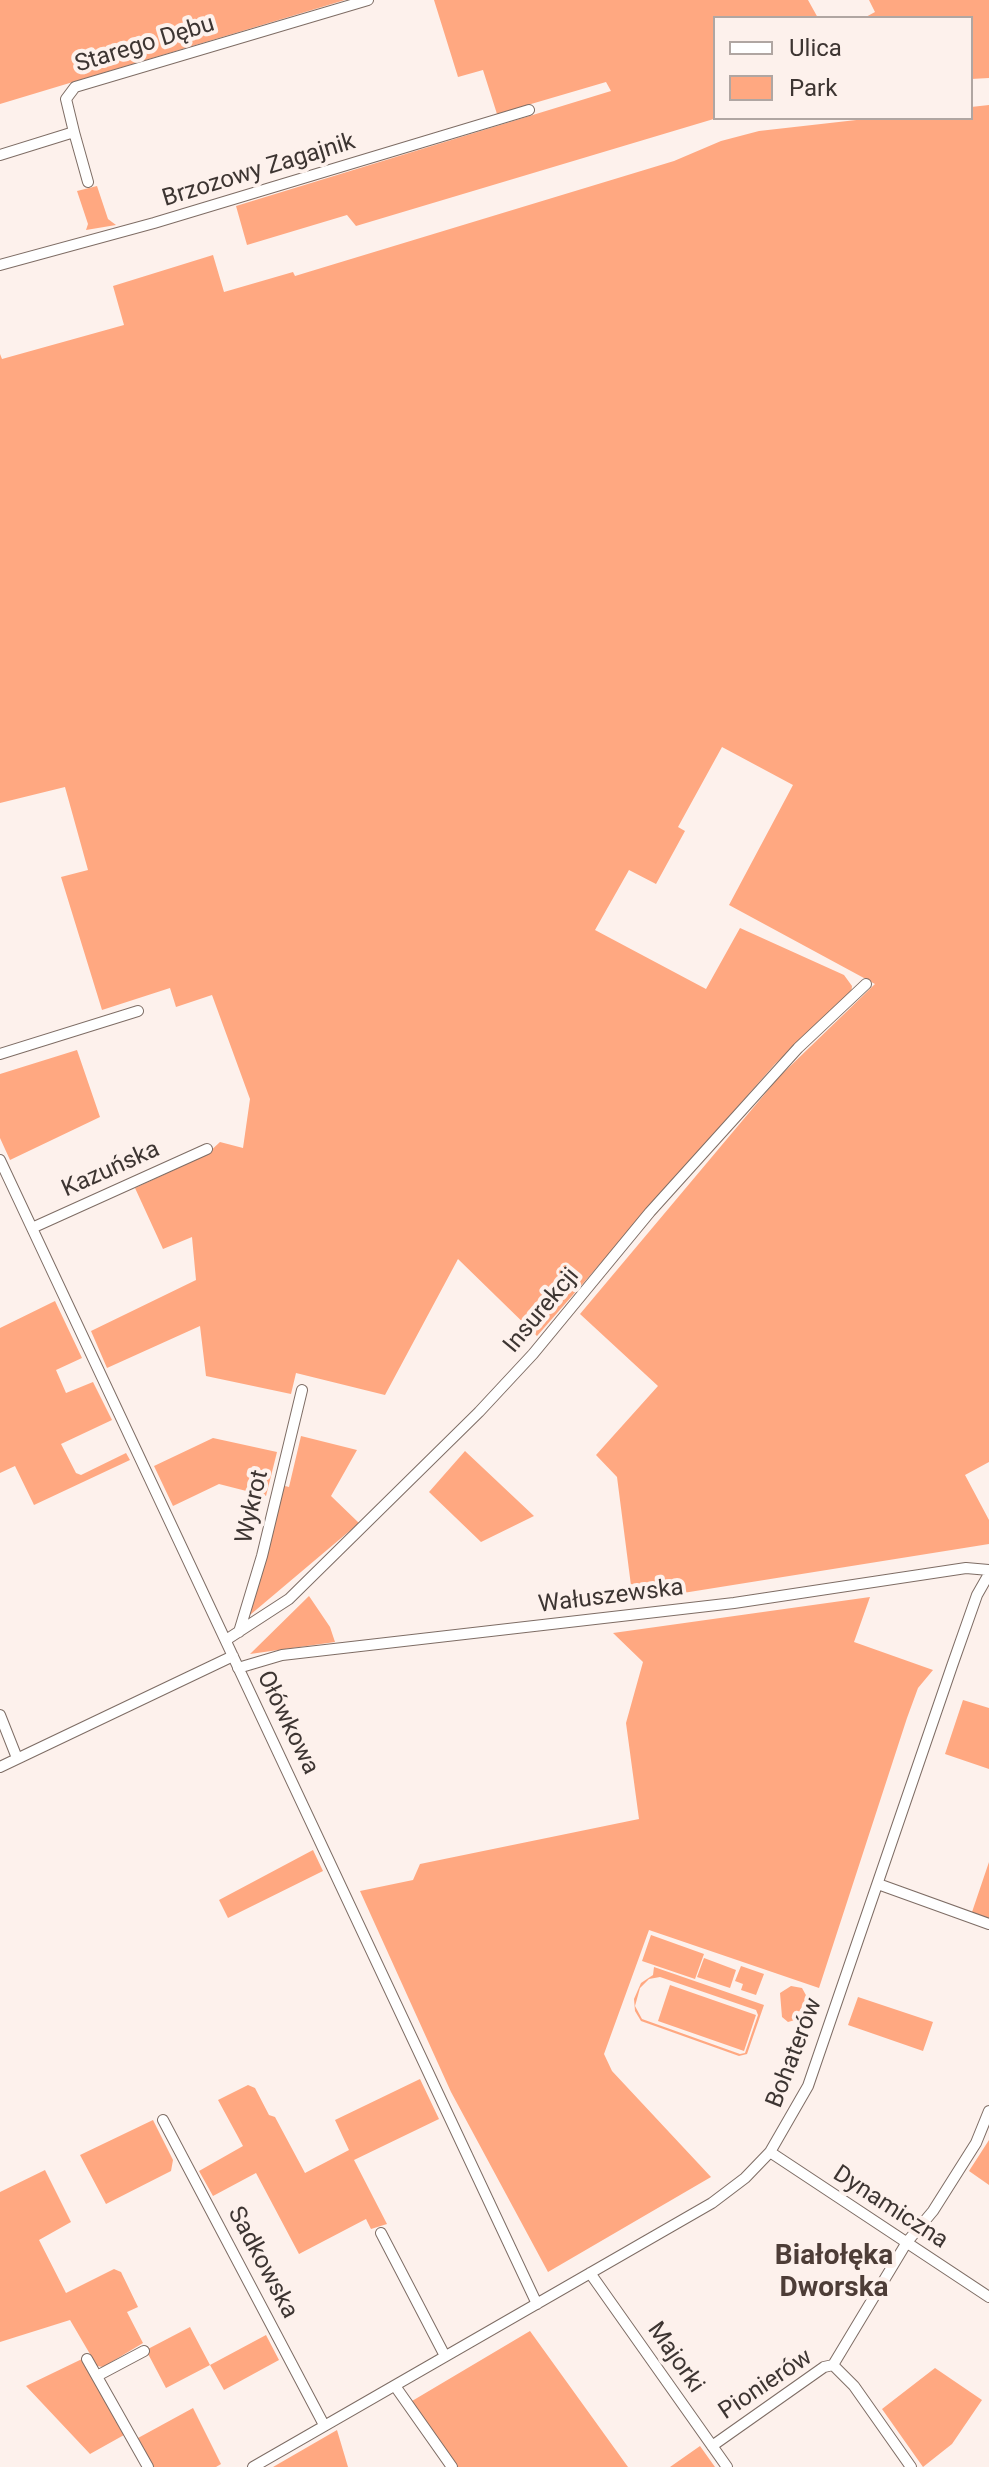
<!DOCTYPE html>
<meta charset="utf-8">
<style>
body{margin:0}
#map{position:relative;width:989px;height:2467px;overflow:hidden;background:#fdf1ec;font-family:Roboto,sans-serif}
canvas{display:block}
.legend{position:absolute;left:713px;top:16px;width:260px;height:104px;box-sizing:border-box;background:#fdf1ec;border:2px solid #b0a6a2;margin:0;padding:10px 14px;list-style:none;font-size:24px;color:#3d3532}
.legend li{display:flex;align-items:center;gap:16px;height:40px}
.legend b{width:40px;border:2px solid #b0a6a2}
</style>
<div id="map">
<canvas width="989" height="2467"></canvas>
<ul class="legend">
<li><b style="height:10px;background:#fff"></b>Ulica</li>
<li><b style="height:22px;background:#ffa881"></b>Park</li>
</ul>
</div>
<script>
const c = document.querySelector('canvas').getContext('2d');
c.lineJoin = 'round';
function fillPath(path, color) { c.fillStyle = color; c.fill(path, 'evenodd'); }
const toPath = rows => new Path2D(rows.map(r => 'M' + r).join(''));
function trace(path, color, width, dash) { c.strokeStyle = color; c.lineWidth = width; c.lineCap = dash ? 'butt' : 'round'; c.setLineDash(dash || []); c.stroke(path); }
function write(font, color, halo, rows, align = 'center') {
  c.font = font + ' Roboto,sans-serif'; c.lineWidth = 8; c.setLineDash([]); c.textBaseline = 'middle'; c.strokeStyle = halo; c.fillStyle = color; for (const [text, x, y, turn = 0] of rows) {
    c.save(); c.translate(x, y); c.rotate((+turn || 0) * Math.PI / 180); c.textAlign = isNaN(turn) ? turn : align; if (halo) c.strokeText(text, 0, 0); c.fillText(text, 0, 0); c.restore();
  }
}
fillPath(toPath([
 [0,0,345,0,0,104],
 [434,0,808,0,818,18,715,18,717,118,356,226,347,215,247,245,236,206,611,91,606,82,497,114,483,70,458,77],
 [869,0,989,0,989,78,971,79,971,18,864,18,875,12],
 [989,105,989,1462,965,1475,989,1520,989,1544,633,1601,617,1477,596,1455,658,1386,580,1314,779,1077,875,984,729,905,793,785,722,747,678,827,685,831,656,884,629,870,595,930,706,989,740,928,844,975,852,986,851,995,775,1064,537,1336,458,1259,385,1395,296,1373,291,1394,206,1376,200,1326,107,1368,91,1331,196,1280,192,1237,163,1249,135,1188,206,1155,220,1142,243,1148,250,1099,212,995,176,1007,170,988,102,1010,61,877,88,870,65,787,0,803,0,354,2,359,124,325,113,286,213,255,224,292,293,272,295,276,674,161,721,141,759,131,874,118,971,118,971,107],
 [97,186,108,219,116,225,86,230,88,224,77,191],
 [77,1050,100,1117,10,1160,0,1138,0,1074],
 [55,1301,82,1358,56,1370,66,1393,93,1382,112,1420,61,1444,76,1473,81,1475,126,1453,130,1460,34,1505,15,1466,0,1473,0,1328],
 [301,1436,357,1450,331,1496,359,1523,250,1615,281,1485,289,1487],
 [213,1438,277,1452,266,1496,219,1484,173,1506,154,1466],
 [465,1451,534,1516,481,1542,429,1492],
 [309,1596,330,1627,335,1642,250,1654],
 [870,1597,854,1642,933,1670,918,1688,907,1718,819,1988,649,1930,604,2054,612,2071,711,2177,548,2272,451,2092,360,1891,413,1880,420,1864,639,1819,626,1723,643,1662,613,1633],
 [963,1700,989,1708,989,1769,945,1754],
 [313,1850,323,1871,228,1918,219,1900],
 [989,1862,989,1921,971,1915],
 [651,1935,704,1954,695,1979,642,1961],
 [704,1958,736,1970,730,1988,697,1977],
 [741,1966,764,1974,756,1995,741,1990,743,1984,735,1981],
 [654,1967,764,2005,747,2054,739,2056,641,2021,635,2011,634,1999,641,1983,653,1975],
 [660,1977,756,2010,758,2015,745,2053,740,2054,642,2019,635,2006,640,1988,649,1979],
 [670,1985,756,2015,744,2051,658,2021],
 [791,1986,802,1988,807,1997,795,2020,788,2022,782,2017,780,1993],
 [858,1997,933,2022,923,2051,848,2025],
 [420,2079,439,2119,354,2160,387,2224,371,2229,366,2219,299,2254,256,2173,213,2196,199,2171,243,2146,218,2100,248,2085,255,2088,269,2115,275,2117,305,2173,349,2150,335,2120],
 [153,2120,173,2160,171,2171,106,2204,80,2155],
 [989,2140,989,2185,969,2171],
 [45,2170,71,2222,39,2240,66,2293,114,2269,121,2272,138,2307,127,2312,143,2343,103,2367,97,2366,70,2320,0,2342,0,2192],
 [190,2327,210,2365,266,2335,279,2360,224,2390,210,2365,166,2388,146,2350],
 [530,2331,628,2467,458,2467,412,2401],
 [82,2359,124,2435,90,2454,26,2386],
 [935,2368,982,2400,952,2444,923,2467,882,2409],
 [193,2408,221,2464,216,2467,154,2467,138,2438],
 [337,2430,348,2467,273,2467],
 [700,2446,715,2467,670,2467]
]), '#ffa881');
const minor = toPath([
 [74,132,88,182],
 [0,155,74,132,66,99,75,87,368,0],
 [0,265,154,223,529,110],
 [0,1054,138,1011],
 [0,1160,537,2304],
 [32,1228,207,1149],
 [239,1632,262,1556,302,1390],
 [226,1640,289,1599,479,1412,533,1354,650,1212,798,1048,866,984],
 [238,1668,282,1655,734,1603,966,1568,989,1570],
 [0,1715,17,1758],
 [0,1767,233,1656],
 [878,1884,989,1924],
 [163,2120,324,2425],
 [770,2152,989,2297],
 [381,2233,445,2356],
 [590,2273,727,2467],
 [87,2359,148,2467],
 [833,2365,907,2242,933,2211,976,2143,989,2111],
 [833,2365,854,2386,911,2467],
 [97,2376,144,2351],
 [395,2386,452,2467],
 [712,2446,824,2367,833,2365],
 [253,2467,712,2203,745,2178,770,2152,808,2086,952,1666,977,1595,989,1574]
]);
trace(minor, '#7e6d65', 12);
trace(minor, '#fff', 10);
write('24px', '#3d3532', '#fdf1ec', [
 ["Starego Dębu",145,45,-17],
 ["Brzozowy Zagajnik",259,171,-17],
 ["Kazuńska",111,1170,-24],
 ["Insurekcji",542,1311,-50],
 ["Wykrot",253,1507,-77],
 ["Wałuszewska",611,1597,-7],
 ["Ołówkowa",287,1723,64],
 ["Bohaterów",795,2053,-69],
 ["Dynamiczna",890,2208,33],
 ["Sadkowska",262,2263,62],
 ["Majorki",675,2358,55],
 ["Pionierów",766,2385,-34]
]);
write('bold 28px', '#4d3d37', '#fdf1ec', [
 ["Białołęka",834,2257],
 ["Dworska",834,2289]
]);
</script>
